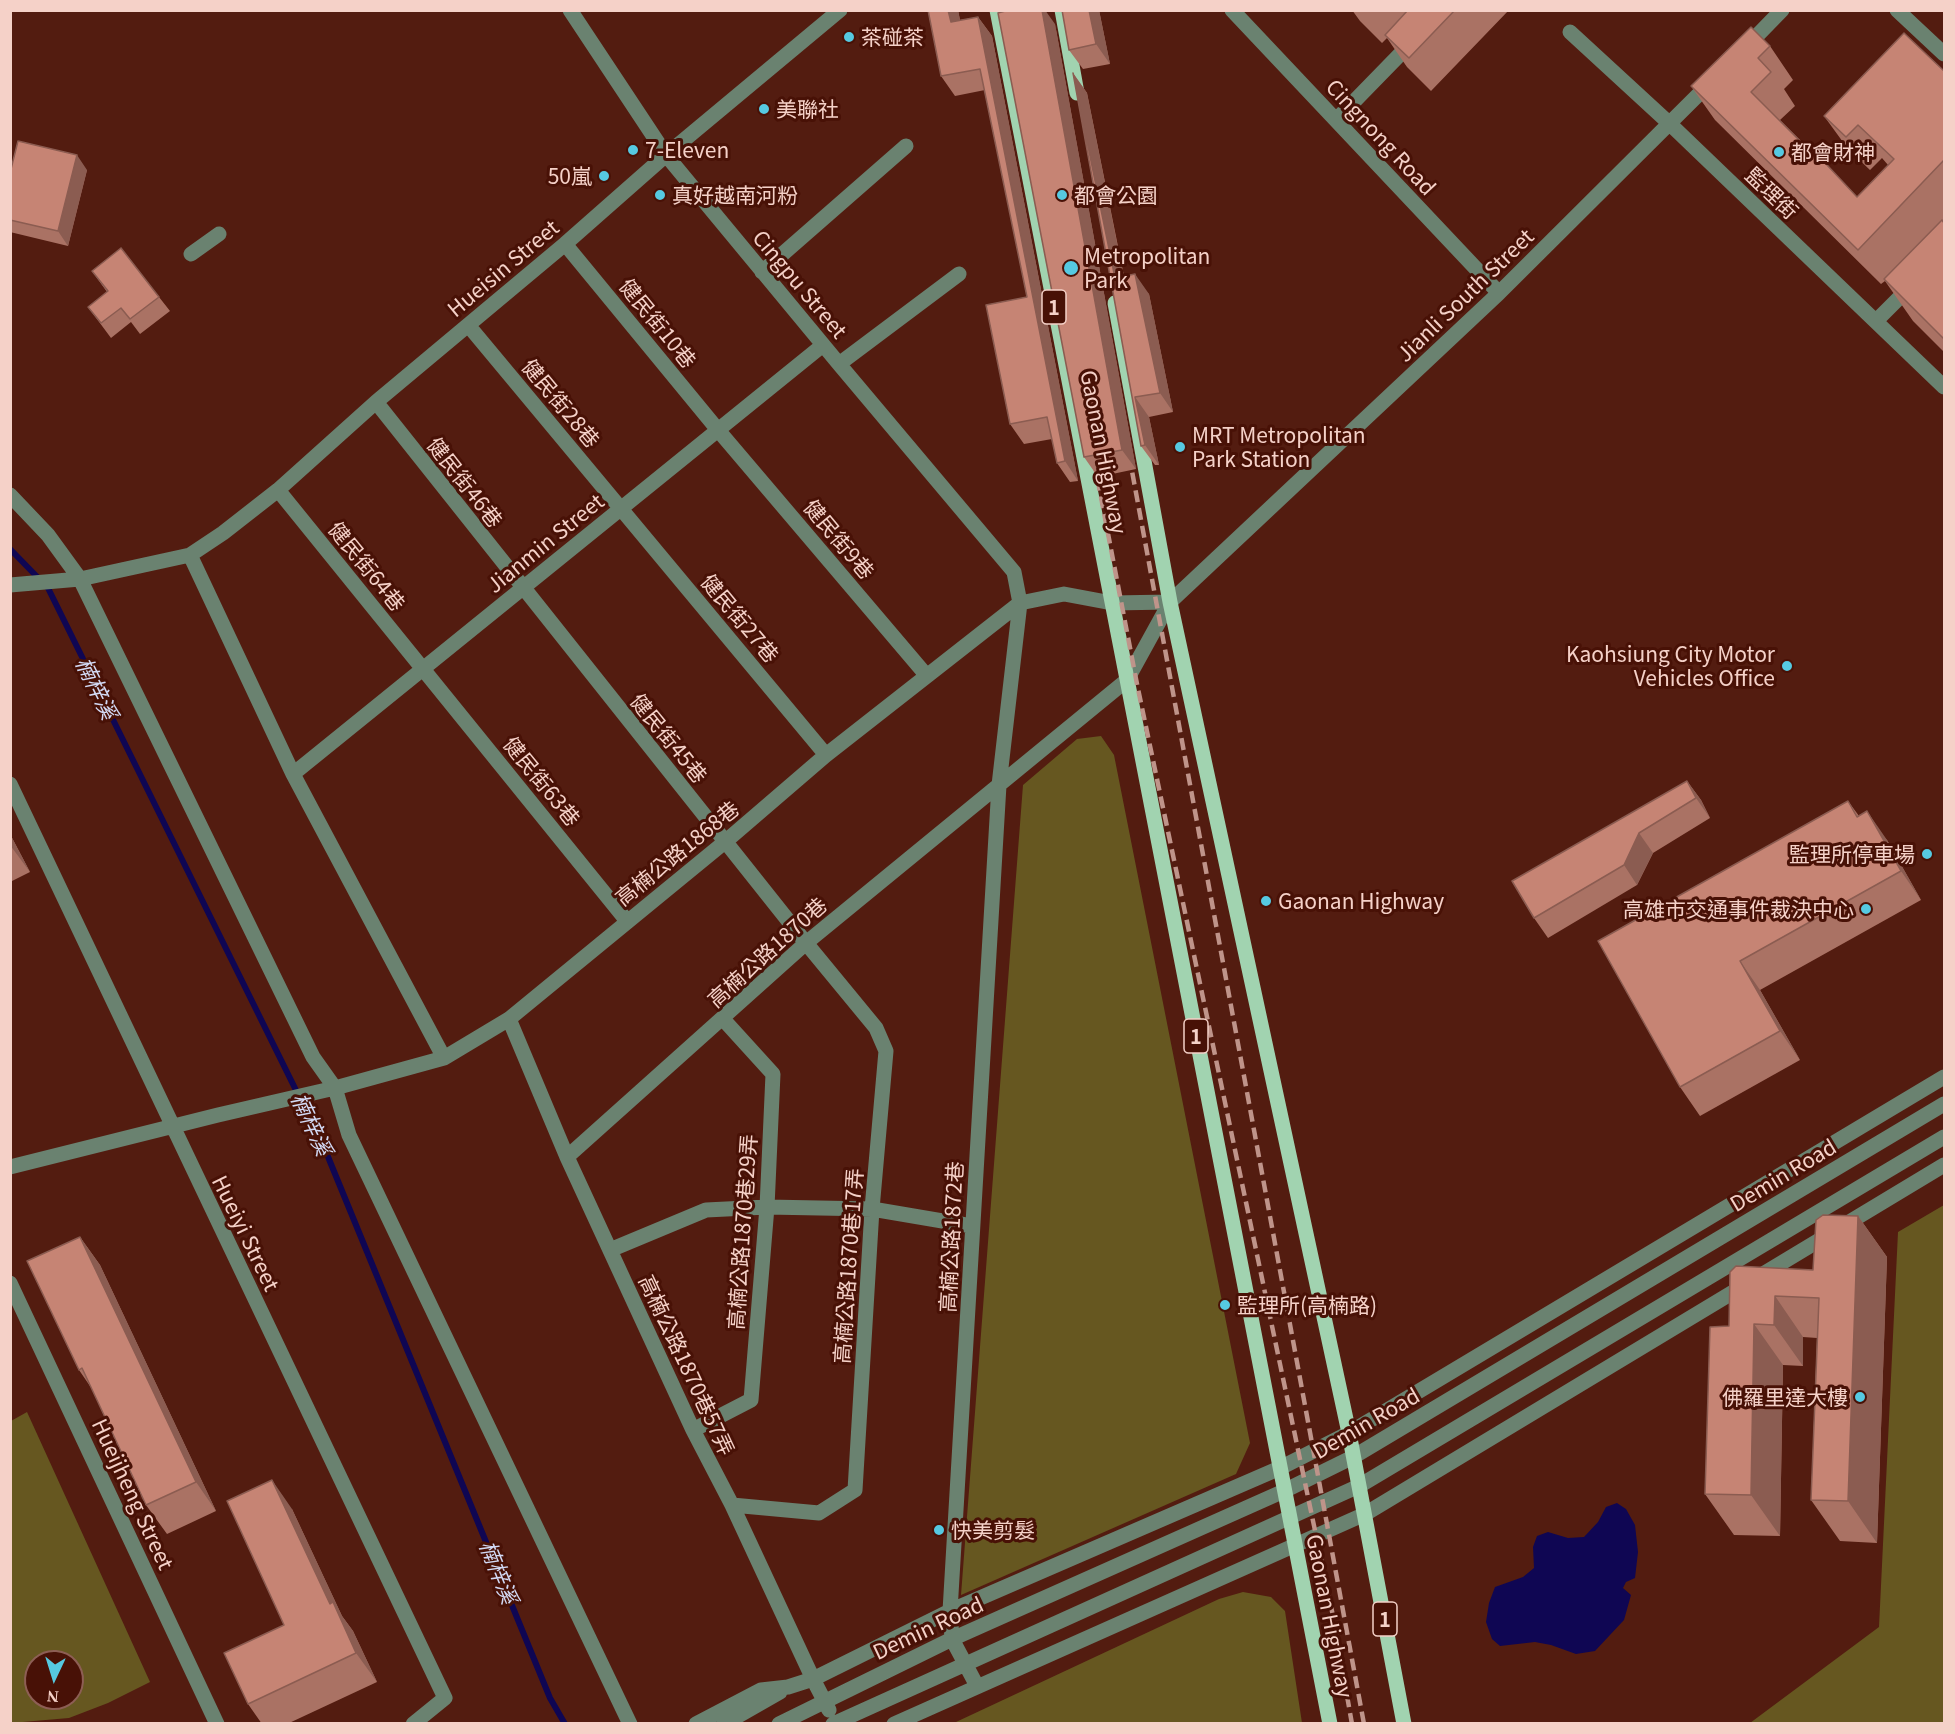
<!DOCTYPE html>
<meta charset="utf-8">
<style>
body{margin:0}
#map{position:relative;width:1955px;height:1734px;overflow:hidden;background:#531c10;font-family:Georgia,serif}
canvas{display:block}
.frame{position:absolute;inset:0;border:12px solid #f5d1c8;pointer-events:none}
.north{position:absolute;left:24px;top:1650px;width:60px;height:60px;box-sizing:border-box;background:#481106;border:2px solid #8d5e54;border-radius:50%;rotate:184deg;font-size:16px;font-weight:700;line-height:24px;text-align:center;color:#f5d1c8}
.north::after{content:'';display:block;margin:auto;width:21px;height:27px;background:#56c9e1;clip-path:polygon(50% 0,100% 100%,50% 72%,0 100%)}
</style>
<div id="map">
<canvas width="1955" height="1734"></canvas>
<div class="frame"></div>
<div class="north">N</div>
</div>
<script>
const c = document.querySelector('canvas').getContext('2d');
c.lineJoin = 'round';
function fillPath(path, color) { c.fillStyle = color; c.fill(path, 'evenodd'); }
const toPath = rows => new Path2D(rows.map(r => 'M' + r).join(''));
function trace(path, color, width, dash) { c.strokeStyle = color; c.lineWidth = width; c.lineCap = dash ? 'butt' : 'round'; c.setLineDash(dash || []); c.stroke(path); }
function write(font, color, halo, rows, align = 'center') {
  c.font = font + ' Georgia,"Noto Sans TC",serif'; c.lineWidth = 6; c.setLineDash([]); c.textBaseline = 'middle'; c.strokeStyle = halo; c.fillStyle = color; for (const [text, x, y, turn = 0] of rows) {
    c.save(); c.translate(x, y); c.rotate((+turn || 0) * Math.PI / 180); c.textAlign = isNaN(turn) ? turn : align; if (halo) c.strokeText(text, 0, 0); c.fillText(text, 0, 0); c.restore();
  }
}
fillPath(toPath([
 [1101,736,1114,755,1250,1443,1236,1474,961,1595,1023,785,1077,739],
 [1944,1205,1944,1723,1750,1723,1879,1627,1898,1232],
 [27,1412,150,1682,108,1703,69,1718,11,1723,11,1421],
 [36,1662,72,1662,72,1698,36,1698],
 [1243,1592,1271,1597,1285,1611,1302,1723,956,1722,1219,1599]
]), '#665720');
fillPath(toPath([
 [1617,1503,1626,1509,1635,1525,1638,1552,1635,1578,1626,1582,1623,1588,1631,1595,1624,1620,1595,1651,1576,1654,1551,1645,1535,1642,1500,1646,1492,1639,1486,1622,1489,1603,1495,1587,1523,1577,1534,1568,1533,1547,1537,1536,1548,1532,1568,1538,1584,1537,1598,1522,1606,1507]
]), '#0f0653');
trace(toPath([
 [10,549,48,588,324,1147,550,1698,565,1724]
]), '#0f0653', 6);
trace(toPath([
 [570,10,666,155,839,364,1014,572,1020,603,999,785,950,1611,952,1639,977,1686],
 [1232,10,1499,293],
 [1897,10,1944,54],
 [1570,32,1670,124,1944,387],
 [1745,48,1782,10],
 [1336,120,1412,42],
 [565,244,718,430,927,676],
 [191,254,219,234],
 [762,272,906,146],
 [1876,321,1912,285],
 [468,325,826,755],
 [839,364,959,274],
 [376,402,806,943,876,1028,886,1051,872,1209,855,1490,819,1513,732,1505],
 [278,490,627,921],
 [10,495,48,535,80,579,313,1057,335,1088,349,1135,630,1724],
 [190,555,293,774,444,1058],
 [10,585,80,579,190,555,223,533,278,490,376,402,565,244,666,155,840,10],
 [293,774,823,345],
 [10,784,445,1698,413,1724],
 [509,1019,567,1157,693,1430,732,1505,813,1679,829,1710],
 [567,1157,806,943,1127,680,1170,602,1499,293,1711,82],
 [10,1167,218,1115,335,1088,444,1058,509,1019,726,841,826,755,1020,603,1064,594,1112,603,1170,602],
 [610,1250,706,1210,767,1207,872,1209,972,1226],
 [10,1283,217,1724],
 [693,1430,751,1400,767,1207,773,1074,723,1019],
 [696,1724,761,1690,788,1687,813,1679,950,1611,1280,1468,1349,1433,1944,1077],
 [724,1724,780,1692],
 [779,1724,952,1639,1284,1491,1353,1457,1944,1104],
 [833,1724,1359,1486,1944,1137],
 [894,1724,1365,1514,1944,1165]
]), '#6a8270', 15);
trace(toPath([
 [997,10,1330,1724],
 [1062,10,1077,93],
 [1115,303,1170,602,1349,1433,1404,1724]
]), '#a1d3b0', 15);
trace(toPath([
 [1129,455,1364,1724],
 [1094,461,1137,684,1333,1616,1352,1724]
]), '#bf948a', 4.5, [12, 6]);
fillPath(toPath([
 [928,10,958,10,960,20,978,17,992,36,1078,481,1070,482,1057,463,1052,439,1024,444,1010,424,1027,297,985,90,955,96,941,76],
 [1062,10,1099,10,1110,64,1083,69,1069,50],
 [1352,10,1509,10,1431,91,1407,67,1387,38,1382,43,1360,21],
 [1055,24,1136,469,1098,477,1084,457],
 [1770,46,1793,80,1784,89,1795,106,1780,120,1857,197,1888,165,1882,158,1870,170,1848,149,1824,116,1944,71,1944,219,1942,221,1944,223,1944,352,1913,321,1885,281,1881,284,1715,120,1691,86],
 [1073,73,1087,93,1124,276,1149,294,1173,412,1149,417,1159,465,1155,465,1141,446],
 [87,170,68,246,10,232,10,173],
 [92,271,159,297,170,311,140,334,131,322,111,338,88,307,107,292],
 [1687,781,1701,800,1710,818,1653,853,1637,885,1548,938,1534,918],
 [1848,801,1859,816,1887,840,1921,900,1760,990,1800,1060,1700,1116,1680,1087,1598,941],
 [10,834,30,872,10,882],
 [1858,1216,1887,1257,1877,1543,1840,1541,1811,1500,1817,1338,1803,1337,1803,1366,1783,1365,1780,1536,1734,1535,1705,1494,1729,1326,1813,1270],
 [80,1237,100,1265,216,1511,167,1534,146,1505,92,1389,79,1370],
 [292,1509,342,1616,353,1631,377,1682,287,1724,262,1724,248,1704,284,1625]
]), '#aa7264');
fillPath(toPath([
 [948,10,958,10,964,42,951,22],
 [1042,10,1045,10,1055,24,1136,469,1122,450],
 [1089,10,1099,10,1110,64,1096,44],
 [978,17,992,36,1078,481,1065,461],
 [1073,73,1087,93,1128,298,1115,278],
 [77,155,87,170,68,246,58,231],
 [1135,274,1149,294,1173,412,1160,393],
 [1135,397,1149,417,1159,465,1145,445],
 [1687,781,1701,800,1710,818,1696,798],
 [1867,811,1887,840,1921,900,1901,871],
 [1639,833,1653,853,1637,885,1624,865],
 [10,834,30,872,10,845],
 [1740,961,1760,990,1800,1060,1780,1031],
 [1858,1216,1887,1257,1877,1543,1848,1501],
 [80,1237,100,1265,216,1511,196,1482],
 [1775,1296,1803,1337,1803,1366,1774,1325],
 [1754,1324,1783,1365,1780,1536,1751,1495],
 [272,1480,292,1509,342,1616,353,1631,377,1682,356,1653,330,1604]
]), '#8b5c51');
const building = toPath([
 [928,10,948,10,951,22,978,17,1065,461,1057,463,1047,417,1010,424,986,305,1027,297,980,69,941,76,928,10],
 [1009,10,1042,10,1122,450,1084,457,998,13,1009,10],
 [1062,10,1089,10,1096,44,1069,50,1062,10],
 [1408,10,1455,10,1409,58,1385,35,1408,10],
 [1751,27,1770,46,1758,58,1771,72,1751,92,1811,152,1813,150,1857,197,1894,159,1858,125,1846,137,1824,116,1904,33,1944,71,1944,160,1858,250,1691,86,1751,27],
 [1073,73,1115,278,1135,274,1160,393,1135,397,1145,445,1141,446,1073,73],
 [18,141,77,155,58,231,10,220,10,173,18,141],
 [1942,220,1944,223,1944,339,1884,279,1942,220],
 [121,248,159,297,130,319,121,308,101,323,88,307,108,291,92,271,121,248],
 [1687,781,1696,798,1639,833,1624,865,1534,918,1512,881,1687,781],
 [1848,801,1857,817,1867,811,1901,871,1740,961,1780,1031,1680,1087,1598,941,1848,801],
 [1823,1215,1858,1216,1848,1501,1811,1500,1819,1298,1775,1296,1774,1325,1754,1324,1751,1495,1705,1494,1710,1327,1729,1326,1730,1272,1736,1266,1813,1270,1816,1220,1823,1215],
 [80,1237,196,1482,146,1505,82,1368,79,1370,27,1261,80,1237],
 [272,1480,330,1604,333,1602,356,1653,248,1704,224,1653,284,1625,227,1501,272,1480]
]);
fillPath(building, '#c68474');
trace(building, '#8b5c51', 1.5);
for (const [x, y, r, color] of [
 [849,37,6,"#56c9e1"],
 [764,109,6,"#56c9e1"],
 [633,150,6,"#56c9e1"],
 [1779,152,6,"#56c9e1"],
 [604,176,6,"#56c9e1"],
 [660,195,6,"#56c9e1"],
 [1062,195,6,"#56c9e1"],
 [1071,268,8,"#56c9e1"],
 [1180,447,6,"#56c9e1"],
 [1787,666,6,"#56c9e1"],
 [1927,854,6,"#56c9e1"],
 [1266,901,6,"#56c9e1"],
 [1866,909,6,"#56c9e1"],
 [1225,1305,6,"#56c9e1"],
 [1860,1397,6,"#56c9e1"],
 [939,1530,6,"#56c9e1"]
]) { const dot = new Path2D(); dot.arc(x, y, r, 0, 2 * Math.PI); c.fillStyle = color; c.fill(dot); trace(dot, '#481106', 2); }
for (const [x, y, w] of [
 [1054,307,24],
 [1196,1036,24],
 [1385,1619,24]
]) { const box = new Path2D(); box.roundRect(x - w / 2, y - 17, w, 34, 4.5); c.fillStyle = '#481106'; c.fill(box); trace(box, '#f5d1c8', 1.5); }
write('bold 20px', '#f5d1c8', null, [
 ["1",1054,307],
 ["1",1196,1036],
 ["1",1385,1619]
]);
write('21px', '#f5d1c8', '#481106', [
 ["茶碰茶",861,37],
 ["美聯社",776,109],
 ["7-Eleven",645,150],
 ["都會財神",1791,152],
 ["50嵐",592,176,"right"],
 ["真好越南河粉",672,195],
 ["都會公園",1074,195],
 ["Metropolitan",1084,256],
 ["Park",1084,280],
 ["MRT Metropolitan",1192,435],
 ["Park Station",1192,459],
 ["Kaohsiung City Motor",1775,654,"right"],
 ["Vehicles Office",1775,678,"right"],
 ["監理所停車場",1915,854,"right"],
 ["Gaonan Highway",1278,901],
 ["高雄市交通事件裁決中心",1854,909,"right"],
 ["監理所(高楠路)",1237,1305],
 ["佛羅里達大樓",1848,1397,"right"],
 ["快美剪髮",951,1530]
], 'left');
write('21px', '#f5d1c8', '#481106', [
 ["Cingnong Road",1381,137,47],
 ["監理街",1772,193,44],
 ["Hueisin Street",503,268,-40],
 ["Cingpu Street",800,284,50],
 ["Jianli South Street",1465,295,-44],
 ["健民街10巷",658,323,51],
 ["健民街28巷",561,403,50],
 ["Gaonan Highway",1104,452,79],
 ["健民街46巷",465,482,52],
 ["健民街9巷",839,539,50],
 ["Jianmin Street",545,543,-39],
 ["健民街64巷",367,566,51],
 ["健民街27巷",740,618,50],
 ["健民街45巷",669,738,51],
 ["健民街63巷",542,781,51],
 ["高楠公路1868巷",677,853,-39],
 ["高楠公路1870巷",767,952,-42],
 ["Demin Road",1783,1175,-31],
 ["高楠公路1870巷29弄",742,1232,-86],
 ["Hueiyi Street",246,1233,64],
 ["高楠公路1872巷",951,1237,-87],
 ["高楠公路1870巷17弄",848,1266,-86],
 ["高楠公路1870巷57弄",687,1365,65],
 ["Demin Road",1366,1423,-30],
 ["Hueijheng Street",133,1494,65],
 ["Gaonan Highway",1330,1616,79],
 ["Demin Road",928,1628,-25]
]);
write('italic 22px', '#d2d9f4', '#481106', [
 ["楠梓溪",97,688,64],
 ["楠梓溪",312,1124,65],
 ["楠梓溪",499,1572,68]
]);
</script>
